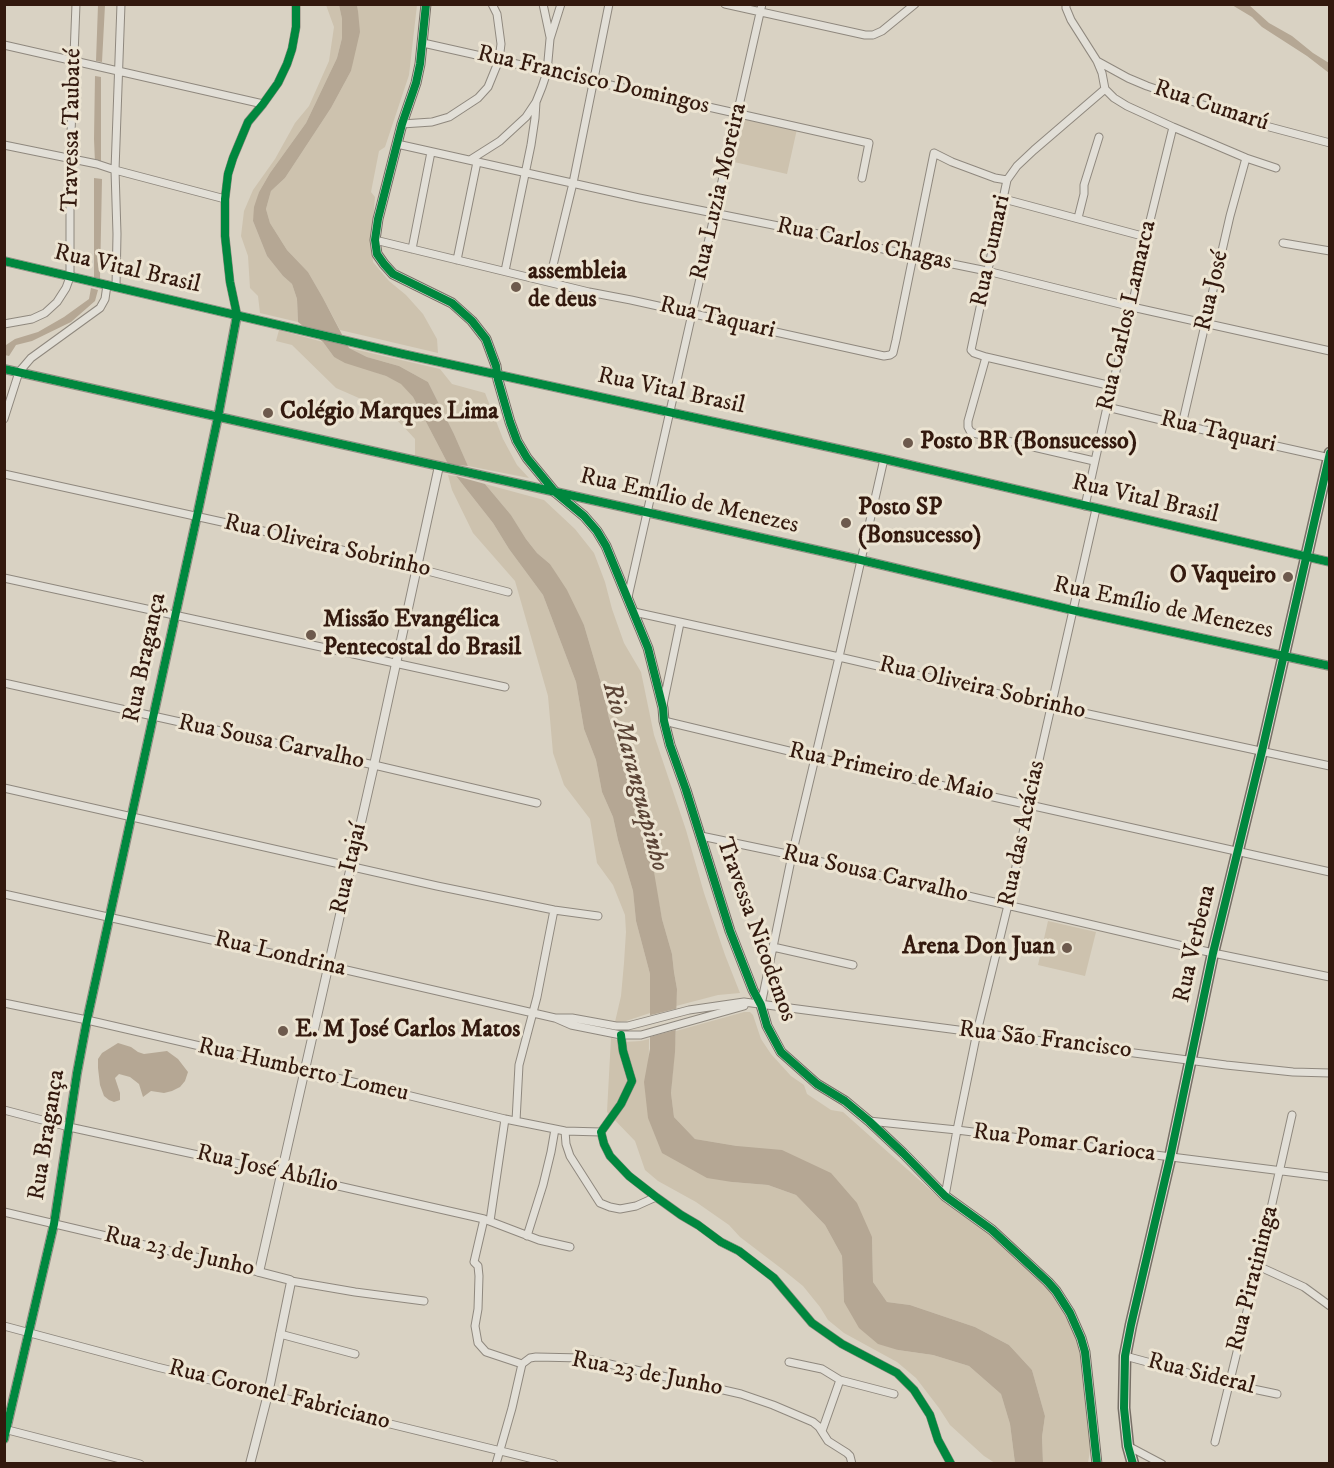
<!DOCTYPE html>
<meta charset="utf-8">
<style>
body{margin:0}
#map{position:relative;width:1334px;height:1468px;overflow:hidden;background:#d9d2c3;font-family:"IM FELL DW Pica",serif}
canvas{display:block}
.frame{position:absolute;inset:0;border:6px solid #33190e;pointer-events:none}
</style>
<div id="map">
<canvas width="1334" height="1468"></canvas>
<div class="frame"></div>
</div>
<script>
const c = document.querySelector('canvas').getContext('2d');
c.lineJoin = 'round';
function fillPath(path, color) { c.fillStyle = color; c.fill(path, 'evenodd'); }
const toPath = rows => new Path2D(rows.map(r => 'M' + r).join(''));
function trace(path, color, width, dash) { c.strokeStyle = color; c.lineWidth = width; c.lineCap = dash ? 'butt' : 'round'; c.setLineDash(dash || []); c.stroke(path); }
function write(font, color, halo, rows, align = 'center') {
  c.font = font + ' "IM FELL DW Pica",serif'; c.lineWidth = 6; c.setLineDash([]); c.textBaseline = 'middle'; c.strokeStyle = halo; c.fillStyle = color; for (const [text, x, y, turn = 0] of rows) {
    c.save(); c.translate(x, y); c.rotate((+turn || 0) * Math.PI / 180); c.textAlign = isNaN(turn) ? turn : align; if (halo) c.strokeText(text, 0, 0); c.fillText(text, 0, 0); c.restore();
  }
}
fillPath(toPath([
 [326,5,339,5,342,19,342,38,337,58,306,123,270,173,259,192,253,221,267,256,283,276,292,284,297,299,298,322,260,313,258,296,250,288,248,256,241,236,244,211,253,190,275,159,295,123,309,106,329,61,334,27],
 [357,5,417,5,409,75,385,147,379,151,371,192,375,197,372,234,373,262,389,281,406,295,423,314,437,339,438,353,340,330,323,298,308,272,287,250,270,223,266,209,271,191,285,178,331,108,351,71,358,11],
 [744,118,797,129,787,174,734,162],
 [279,330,323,342,334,357,386,376,401,383,413,397,448,464,415,456,415,439,402,425,384,409,336,388,292,345,276,341],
 [349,348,440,369,452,384,485,393,503,439,517,465,529,478,468,466,454,434,428,382,399,366,367,357],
 [448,475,456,476,493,523,509,549,543,595,576,682,584,729,596,760,602,792,613,817,618,840,633,891,636,921,650,974,650,1013,626,1021,615,1022,621,996,624,963,626,932,625,915,613,885,597,863,590,819,564,785,553,753,548,696,515,581,473,533,452,490],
 [485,484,544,500,575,529,594,553,605,582,612,609,624,643,641,672,654,735,686,830,704,893,725,955,740,993,718,995,676,1006,677,989,674,972,672,954,662,919,647,844,641,825,618,742,609,718,604,693,584,625,550,564,537,553,526,539,511,515],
 [1048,921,1096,932,1085,976,1038,965],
 [744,1012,750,1012,753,1015,761,1039,771,1054,791,1076,804,1085,807,1094,831,1110,843,1112,945,1203,992,1236,1045,1285,1062,1308,1073,1329,1081,1353,1091,1444,1088,1463,1043,1463,1042,1437,1045,1416,1032,1370,1009,1345,975,1327,910,1305,887,1302,873,1282,872,1237,737,1146,695,1139,674,1117,671,1093,676,1031],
 [611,1038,624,1042,641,1041,649,1039,648,1118,732,1182,768,1185,796,1195,825,1225,842,1256,844,1302,898,1350,933,1355,969,1366,1001,1394,1010,1424,1015,1463,995,1463,984,1456,950,1425,939,1408,916,1378,897,1362,844,1333,828,1320,820,1307,803,1286,782,1269,740,1237,729,1225,696,1202,658,1181,645,1170,635,1141,607,1112]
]), '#cdc2ae');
fillPath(toPath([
 [98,5,105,5,102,62,96,61],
 [339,5,357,5,358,11,360,32,351,71,331,108,285,178,271,191,266,209,270,223,287,250,308,272,323,298,349,348,367,357,399,366,428,382,454,434,468,466,448,464,413,397,401,384,386,376,345,363,334,357,323,342,298,322,297,299,292,284,283,276,267,256,253,221,254,207,259,192,270,173,306,123,337,58,342,38,342,19],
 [1232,5,1249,5,1269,23,1292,36,1313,53,1329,63,1329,73,1307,56,1262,27,1252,17],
 [95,76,101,77,101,165,95,163,94,139],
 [94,178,102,179,100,279,94,278],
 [91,288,98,290,95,301,71,322,32,341,16,345,9,356,5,355,5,349,6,345,15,339,38,332,64,317,89,299],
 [456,476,485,484,511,515,526,539,537,553,550,564,567,590,584,625,604,693,609,718,627,766,636,805,647,844,654,872,662,919,672,954,674,972,677,989,675,1052,671,1093,674,1117,695,1139,737,1146,782,1150,831,1173,857,1203,872,1237,873,1282,887,1302,910,1305,975,1327,1009,1345,1032,1370,1045,1416,1042,1437,1043,1463,1015,1463,1010,1424,1001,1394,969,1366,933,1355,898,1350,878,1344,859,1328,844,1302,842,1256,825,1225,796,1195,768,1185,732,1182,707,1178,662,1153,648,1118,644,1082,650,1049,650,974,636,921,633,891,618,840,613,817,602,792,596,760,584,729,576,682,543,595,509,549,493,523],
 [118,1043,131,1047,138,1052,144,1054,167,1051,178,1059,188,1072,185,1081,180,1087,172,1091,164,1093,151,1091,143,1097,139,1084,130,1077,119,1074,115,1078,120,1093,120,1100,114,1102,109,1100,104,1096,100,1085,98,1068,98,1059,102,1053]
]), '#b5a794');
fillPath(toPath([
 [679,1008,679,1029,646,1038,647,1016]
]), '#d9d2c3');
const minor = toPath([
 [543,4,550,37],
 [725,4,865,35,873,35,882,31,915,4],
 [1066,4,1066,8,1071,20,1097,61,1102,73,1105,89,1114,98,1127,106,1173,127,1246,158,1276,168],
 [423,43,869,143,862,178],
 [4,45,263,104],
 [1097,61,1128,78,1147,86,1262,125,1330,143],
 [1105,89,1034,150,1017,166,1007,180,971,350,974,353,986,357,1112,386],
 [402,124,432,122,449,117,478,98,488,87,499,60,501,44,497,14,492,4],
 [397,144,639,198,823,235,913,256,987,271,1132,307,1330,351],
 [4,145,97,164,115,170,225,199],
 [470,160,500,141,526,117,536,102],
 [1004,199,1146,237],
 [1078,218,1084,194,1084,185,1099,137],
 [375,240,589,292,631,300,884,356,890,355,893,353,896,340,934,153,952,162,995,178,1007,180],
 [1283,243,1330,251],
 [412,249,431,152],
 [457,260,477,162],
 [505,271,531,145,535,118,536,102,542,87,547,72,550,39,561,4],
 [549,282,573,183,609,4],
 [116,287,117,234,115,170,121,4],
 [237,315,230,282,225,236,225,199,228,174,233,158,248,122,263,104,278,83,287,64,292,49,296,27,296,4],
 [4,324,32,319,45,313,57,302,66,288,70,277,70,159,76,4],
 [986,357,968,421,968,427,970,431,973,433,1094,461],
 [1107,407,1182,425,1330,458],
 [4,419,19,372,31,358,100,308,105,299,107,285],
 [1182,425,1230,216,1246,158],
 [4,474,272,533,416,568,508,592],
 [1085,506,1107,407,1132,307,1146,237,1173,127],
 [4,578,505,687],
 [628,597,762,4],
 [634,612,839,657,1051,706,1330,766],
 [4,683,374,765,537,803],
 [663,705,680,623],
 [664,721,814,757,1330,872],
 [4,788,437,886,554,910,598,916],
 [701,836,792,855,1213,953,1330,977],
 [4,894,329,966,555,1018,571,1025,621,1035,641,1035,744,1006],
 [773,947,853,965],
 [4,1003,87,1020,304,1070,505,1119,565,1131,601,1132],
 [761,1005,792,855,839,657,884,459],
 [555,1018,572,1018,616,1026,628,1026,689,1010,744,1002,1226,1065,1293,1072,1330,1073],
 [621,1035,623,1051,632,1081,621,1104,601,1132,604,1144,610,1156,629,1176,656,1197,681,1215,698,1225,721,1242,739,1251,774,1278,812,1323,842,1344,897,1373,914,1390,930,1415,938,1440,951,1464],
 [4,1110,69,1127,281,1173,484,1219,539,1240,570,1247],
 [516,1121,519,1065,537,997,554,910],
 [869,1121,957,1130,1330,1177],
 [565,1131,566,1144,570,1156,600,1203,610,1207,620,1209,636,1206,656,1197],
 [945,1196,957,1130,977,1032,1008,905,1029,804,1096,509],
 [4,1212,259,1272],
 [484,1219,474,1262,478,1266,479,1276,478,1309,475,1326,478,1343,486,1352,522,1364,530,1358,536,1357,583,1358,741,1394,773,1405,813,1422,819,1427,828,1441,847,1453,850,1456,852,1464],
 [490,1221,505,1119],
 [527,1236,543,1185,551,1152,555,1129],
 [1258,1266,1304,1287,1330,1306],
 [291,1281,355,1292,424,1301],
 [4,1326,157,1367,554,1464],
 [280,1334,355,1354],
 [1125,1356,1229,1384,1277,1394],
 [789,1362,822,1369,840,1380,894,1394],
 [4,1429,140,1464],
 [822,1431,840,1380],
 [1215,1442,1258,1266,1292,1115],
 [1128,1446,1162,1464],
 [496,1464,512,1408,522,1364]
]);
const tertiary = toPath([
 [4,261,403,354,884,459,1330,562],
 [4,369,861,560,1072,610,1330,666],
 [4,1439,54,1224,77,1073,87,1020,197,516,218,417,237,315],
 [250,1464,268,1394,291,1282,290,1280,259,1272,374,765,439,466]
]);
const secondary = toPath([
 [426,4,420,64,416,83,402,124,378,219,375,240,377,254,384,264,393,274,452,303,472,321,486,339,496,366,498,380,510,422,517,441,527,458,555,492,584,516,597,531,606,546,648,648,663,708,664,721,670,745,686,790,730,931,753,990,761,1005,767,1026,781,1052,817,1084,845,1101,869,1121,903,1153,945,1196,992,1230,1048,1282,1056,1291,1070,1313,1081,1338,1085,1352,1097,1464]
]);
const primary = toPath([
 [1133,1464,1128,1446,1124,1408,1125,1356,1131,1325,1170,1158,1213,953,1262,751,1330,453]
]);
trace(minor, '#8f887e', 9);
trace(tertiary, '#8f887e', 10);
trace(secondary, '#776f66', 11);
trace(primary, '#776f66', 13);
trace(minor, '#e2dfd7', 7);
trace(tertiary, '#e2dfd7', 8);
trace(secondary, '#e2dfd7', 9);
trace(primary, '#ddd9d0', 10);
trace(toPath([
 [426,4,420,64,416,83,402,124,378,219,375,240,377,254,384,264,393,274,452,303,472,321,486,339,496,366,498,380,510,422,517,441,527,458,555,492,584,516,597,531,606,546,648,648,663,708,664,721,670,745,686,790,730,931,753,990,761,1005,767,1026,781,1052,817,1084,845,1101,869,1121,903,1153,945,1196,992,1230,1048,1282,1056,1291,1070,1313,1081,1338,1085,1352,1097,1464],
 [4,261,403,354,884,459,1330,562],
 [4,369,861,560,1072,610,1330,666],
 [621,1035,623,1051,632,1081,621,1104,601,1132,604,1144,610,1156,629,1176,656,1197,681,1215,698,1225,721,1242,739,1251,774,1278,812,1323,842,1344,897,1373,914,1390,930,1415,938,1440,951,1464],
 [4,1439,54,1224,77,1073,87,1020,197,516,218,417,237,315,230,282,225,236,225,199,228,174,233,158,248,122,263,104,278,83,287,64,292,49,296,27,296,4],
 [1133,1464,1128,1446,1124,1408,1125,1356,1131,1325,1170,1158,1213,953,1262,751,1330,453]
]), '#00873e', 8);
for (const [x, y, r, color] of [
 [516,287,6,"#6d5a4d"],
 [268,413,6,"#6d5a4d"],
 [908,443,6,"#6d5a4d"],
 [846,523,6,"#6d5a4d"],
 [1288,577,6,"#6d5a4d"],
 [311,635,6,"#6d5a4d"],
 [1067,948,6,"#6d5a4d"],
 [283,1031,6,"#6d5a4d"]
]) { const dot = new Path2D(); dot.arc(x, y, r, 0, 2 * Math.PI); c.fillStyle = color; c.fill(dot); trace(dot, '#ece4d2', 2); }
write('24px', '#33190e', '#ece4d2', [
 ["Rua Francisco Domingos",593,81,13],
 ["Rua Cumarú",1211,107,18],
 ["Travessa Taubaté",73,130,-89],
 ["Rua Luzia Moreira",720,192,-77],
 ["Rua Carlos Chagas",864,245,12],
 ["Rua Cumari",992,251,-78],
 ["Rua Vital Brasil",127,270,13],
 ["Rua José",1213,291,-77],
 ["Rua Carlos Lamarca",1128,316,-77],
 ["Rua Taquari",717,319,13],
 ["Rua Vital Brasil",671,392,12],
 ["Rua Taquari",1218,433,13],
 ["Rua Vital Brasil",1145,500,13],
 ["Rua Emílio de Menezes",689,502,13],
 ["Rua Oliveira Sobrinho",327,547,13],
 ["Rua Emílio de Menezes",1163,609,12],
 ["Rua Bragança",146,658,-78],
 ["Rua Oliveira Sobrinho",982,689,13],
 ["Rua Sousa Carvalho",271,743,12],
 ["Rua Primeiro de Maio",891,773,12],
 ["Rua das Acácias",1023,834,-78],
 ["Rua Itajaí",350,869,-77],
 ["Rua Sousa Carvalho",875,875,13],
 ["Travessa Nicodemos",755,930,70],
 ["Rua Verbena",1196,944,-77],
 ["Rua Londrina",280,955,13],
 ["Rua São Francisco",1045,1041,7],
 ["Rua Humberto Lomeu",303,1071,13],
 ["Rua Bragança",48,1135,-81],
 ["Rua Pomar Carioca",1064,1144,7],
 ["Rua José Abílio",267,1170,13],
 ["Rua 23 de Junho",179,1253,13],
 ["Rua Piratininga",1254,1279,-76],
 ["Rua 23 de Junho",647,1375,11],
 ["Rua Sideral",1201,1375,14],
 ["Rua Coronel Fabriciano",279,1396,14]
]);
write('bold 24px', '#33190e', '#ece4d2', [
 ["assembleia",528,273],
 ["de deus",528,301],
 ["Colégio Marques Lima",280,413],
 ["Posto BR (Bonsucesso)",920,443],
 ["Posto SP",858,509],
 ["(Bonsucesso)",858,537],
 ["O Vaqueiro",1276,577,"right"],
 ["Missão Evangélica",323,621],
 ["Pentecostal do Brasil",323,649],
 ["Arena Don Juan",1055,948,"right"],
 ["E. M José Carlos Matos",295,1031]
], 'left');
write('italic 26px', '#5b4436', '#ece4d2', [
 ["Rio Maranguapinho",634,777,75]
]);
</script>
